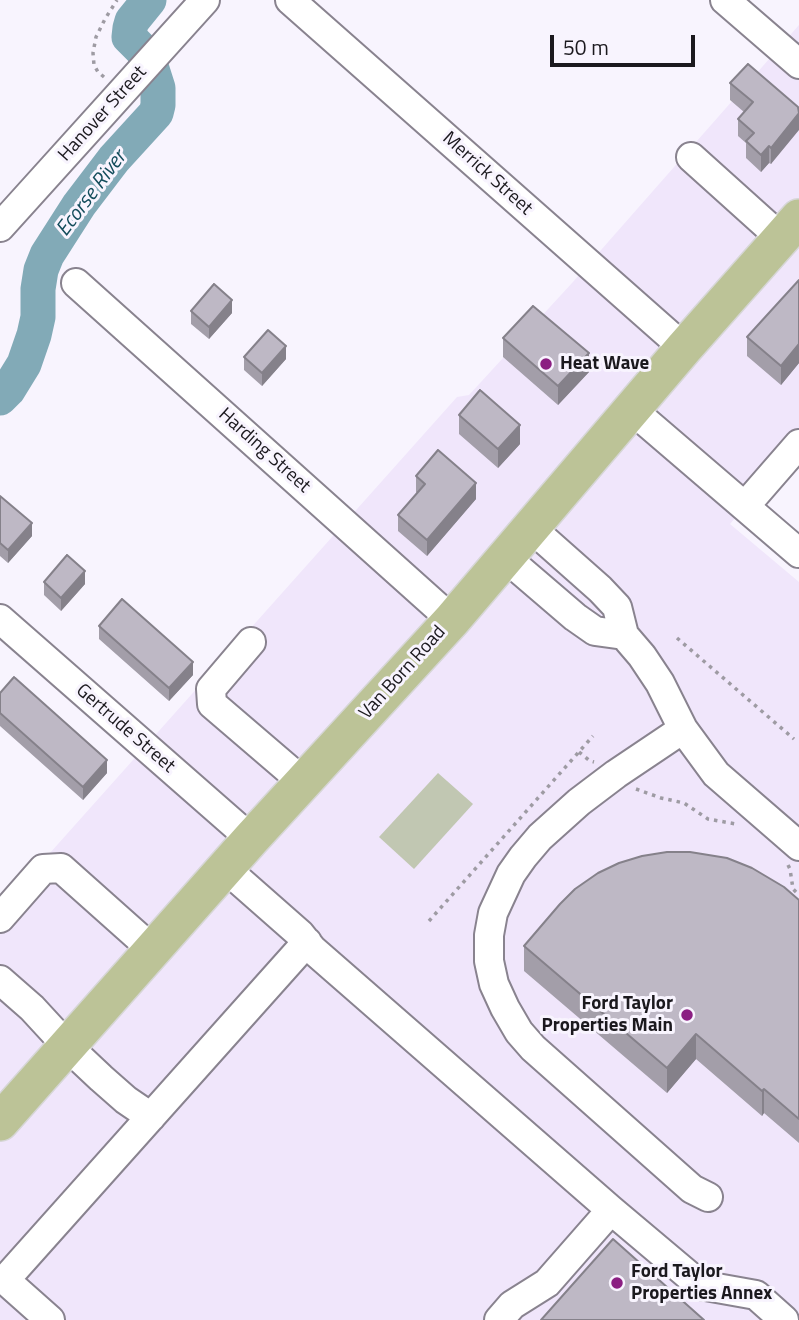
<!DOCTYPE html>
<style>
body{margin:0}
#map{position:relative;width:799px;height:1320px;overflow:hidden;background:#f8f4fe;font-family:"Titillium Web",sans-serif}
canvas{display:block}
.scale{position:absolute;left:550px;top:35px;width:145px;height:32px;box-sizing:border-box;border:4px solid #1b191e;border-top:0;padding-left:9px;font-size:21px;line-height:24px;white-space:nowrap;color:#1b191e;-webkit-text-stroke:5px #f8f4fe;paint-order:stroke}
</style>
<div id="map">
<canvas width="799" height="1320"></canvas>
<div class="scale">50 m</div>
</div>
<script>
const c = document.querySelector('canvas').getContext('2d');
c.lineJoin = 'round';
function fillPath(path, color) { c.fillStyle = color; c.fill(path, 'evenodd'); }
const toPath = rows => new Path2D(rows.map(r => 'M' + r).join(''));
function trace(path, color, width, dash) { c.strokeStyle = color; c.lineWidth = width; c.lineCap = dash ? 'butt' : 'round'; c.setLineDash(dash || []); c.stroke(path); }
function write(font, color, halo, rows, align = 'center') {
  c.font = font + ' "Titillium Web",sans-serif'; c.lineWidth = 6; c.setLineDash([]); c.textBaseline = 'middle'; c.strokeStyle = halo; c.fillStyle = color; for (const [text, x, y, turn = 0] of rows) {
    c.save(); c.translate(x, y); c.rotate((+turn || 0) * Math.PI / 180); c.textAlign = isNaN(turn) ? turn : align; if (halo) c.strokeText(text, 0, 0); c.fillText(text, 0, 0); c.restore();
  }
}
fillPath(toPath([
 [799,25,799,444,730,524,799,582,799,1320,0,1320,0,909,457,397,469,395,572,283]
]), '#f0e6fb');
fillPath(toPath([
 [438,773,473,804,414,869,379,837]
]), '#c1c7b2');
trace(toPath([
 [0,398,8,390,24,364,34,335,38,317,38,289,41,270,47,255,79,205,114,159,156,113,158,105,158,88,151,66,142,50,129,37,130,28,132,21,149,0]
]), '#82aab7', 35);
const minor = toPath([
 [290,0,684,348],
 [725,0,799,64],
 [691,157,781,238],
 [0,227,205,0],
 [76,283,452,620],
 [631,409,799,553],
 [745,506,799,444],
 [530,527,600,589,617,607,624,635,642,656,660,683,683,729,716,774,799,846],
 [505,557,575,617,595,631,624,635],
 [0,619,251,839],
 [251,642,211,689,212,704,303,782],
 [683,729,616,774,579,802,540,837,523,857,511,874,493,913,489,935,489,961,494,984,505,1008,519,1032,533,1048,692,1189,708,1197],
 [225,868,300,934,312,949,611,1210,700,1285,756,1295,784,1320],
 [0,918,43,869,61,868,153,950],
 [0,980,32,1008,67,1046,101,1078,126,1100,151,1117],
 [50,1320,5,1280,307,942],
 [499,1320,512,1305,547,1283,611,1210]
]);
const major = toPath([
 [0,1122,251,839,452,620,684,348,799,218]
]);
trace(minor, '#89838f', 32);
trace(major, '#d6d6d6', 40);
trace(toPath([
 [104,77,98,72,94,65,93,53,96,37,105,19,117,0],
 [677,638,794,739],
 [579,752,590,761,594,762],
 [636,789,661,798,684,803,708,819,736,824],
 [788,865,790,869,793,889,799,895],
 [429,921,593,736]
]), '#9e9ba3', 3.5, [3.5, 5]);
trace(minor, '#fff', 28);
trace(major, '#bcc397', 37);
fillPath(toPath([
 [730,83,798,107,771,164,769,163,761,172,746,158,746,143,738,136,738,119,744,112,730,100],
 [799,280,799,363,781,385,747,356,747,337],
 [191,311,232,313,209,339,191,324],
 [503,338,589,372,558,405,503,357],
 [244,357,286,359,262,386,244,370],
 [459,415,520,444,498,468,459,434],
 [416,476,476,499,427,556,398,531,398,515,417,493,416,492],
 [0,496,32,536,8,563,0,556],
 [44,582,85,584,61,611,44,595],
 [99,626,193,675,169,701,99,639],
 [0,693,107,773,83,800,0,726],
 [799,900,799,1143,764,1113,762,1116,696,1059,667,1093,524,971,524,946]
]), '#a39ea9');
fillPath(toPath([
 [799,113,799,130,771,164,771,148],
 [769,146,769,163,761,172,761,155],
 [232,300,232,313,209,339,209,327],
 [799,344,799,363,781,385,781,366],
 [286,346,286,359,262,386,262,373],
 [589,353,589,372,558,405,558,386],
 [520,425,520,444,498,468,498,449],
 [476,483,476,499,427,556,427,540],
 [32,523,32,536,8,563,8,550],
 [85,571,85,584,61,611,61,598],
 [193,662,193,675,169,701,169,688],
 [107,760,107,773,83,800,83,787],
 [696,1034,696,1059,667,1093,667,1068],
 [764,1089,764,1113,762,1116,762,1091]
]), '#85818a');
const building = toPath([
 [748,64,798,107,799,113,771,148,769,146,761,155,746,141,754,133,738,119,753,102,730,83,748,64],
 [799,280,799,344,781,366,747,337,799,280],
 [214,284,232,300,209,327,191,311,214,284],
 [533,306,589,353,558,386,503,338,533,306],
 [268,330,286,346,262,373,244,357,268,330],
 [480,390,520,425,498,449,459,415,480,390],
 [438,450,476,483,427,540,398,515,425,484,416,476,438,450],
 [0,496,32,523,8,550,0,543,0,496],
 [67,555,85,571,61,598,44,582,67,555],
 [122,599,193,662,169,688,99,626,122,599],
 [14,677,107,760,83,787,0,713,0,693,14,677],
 [667,852,690,852,727,858,752,868,784,887,799,900,799,1119,764,1089,762,1091,696,1034,667,1068,524,946,560,904,575,889,598,873,619,863,642,856,667,852],
 [613,1239,704,1320,541,1320,613,1239]
]);
fillPath(building, '#beb8c5');
trace(building, '#85818a', 2);
for (const [x, y, r, color] of [
 [546,364,7,"#8b1e82"],
 [687,1015,7,"#8b1e82"],
 [617,1283,7,"#8b1e82"]
]) { const dot = new Path2D(); dot.arc(x, y, r, 0, 2 * Math.PI); c.fillStyle = color; c.fill(dot); trace(dot, '#f8f4fe', 2.5); }
write('19px', '#1b191e', '#f8f4fe', [
 ["Hanover Street",103,114,-48],
 ["Merrick Street",487,174,42],
 ["Harding Street",264,451,42],
 ["Van Born Road",403,673,-48],
 ["Gertrude Street",125,729,41]
]);
write('bold 19px', '#1b191e', '#f8f4fe', [
 ["Heat Wave",560,364],
 ["Ford Taylor",673,1004,"right"],
 ["Properties Main",673,1026,"right"],
 ["Ford Taylor",631,1272],
 ["Properties Annex",631,1294]
], 'left');
write('italic 21px', '#144d5c', '#f8f4fe', [
 ["Ecorse River",92,194,-53]
]);
</script>
